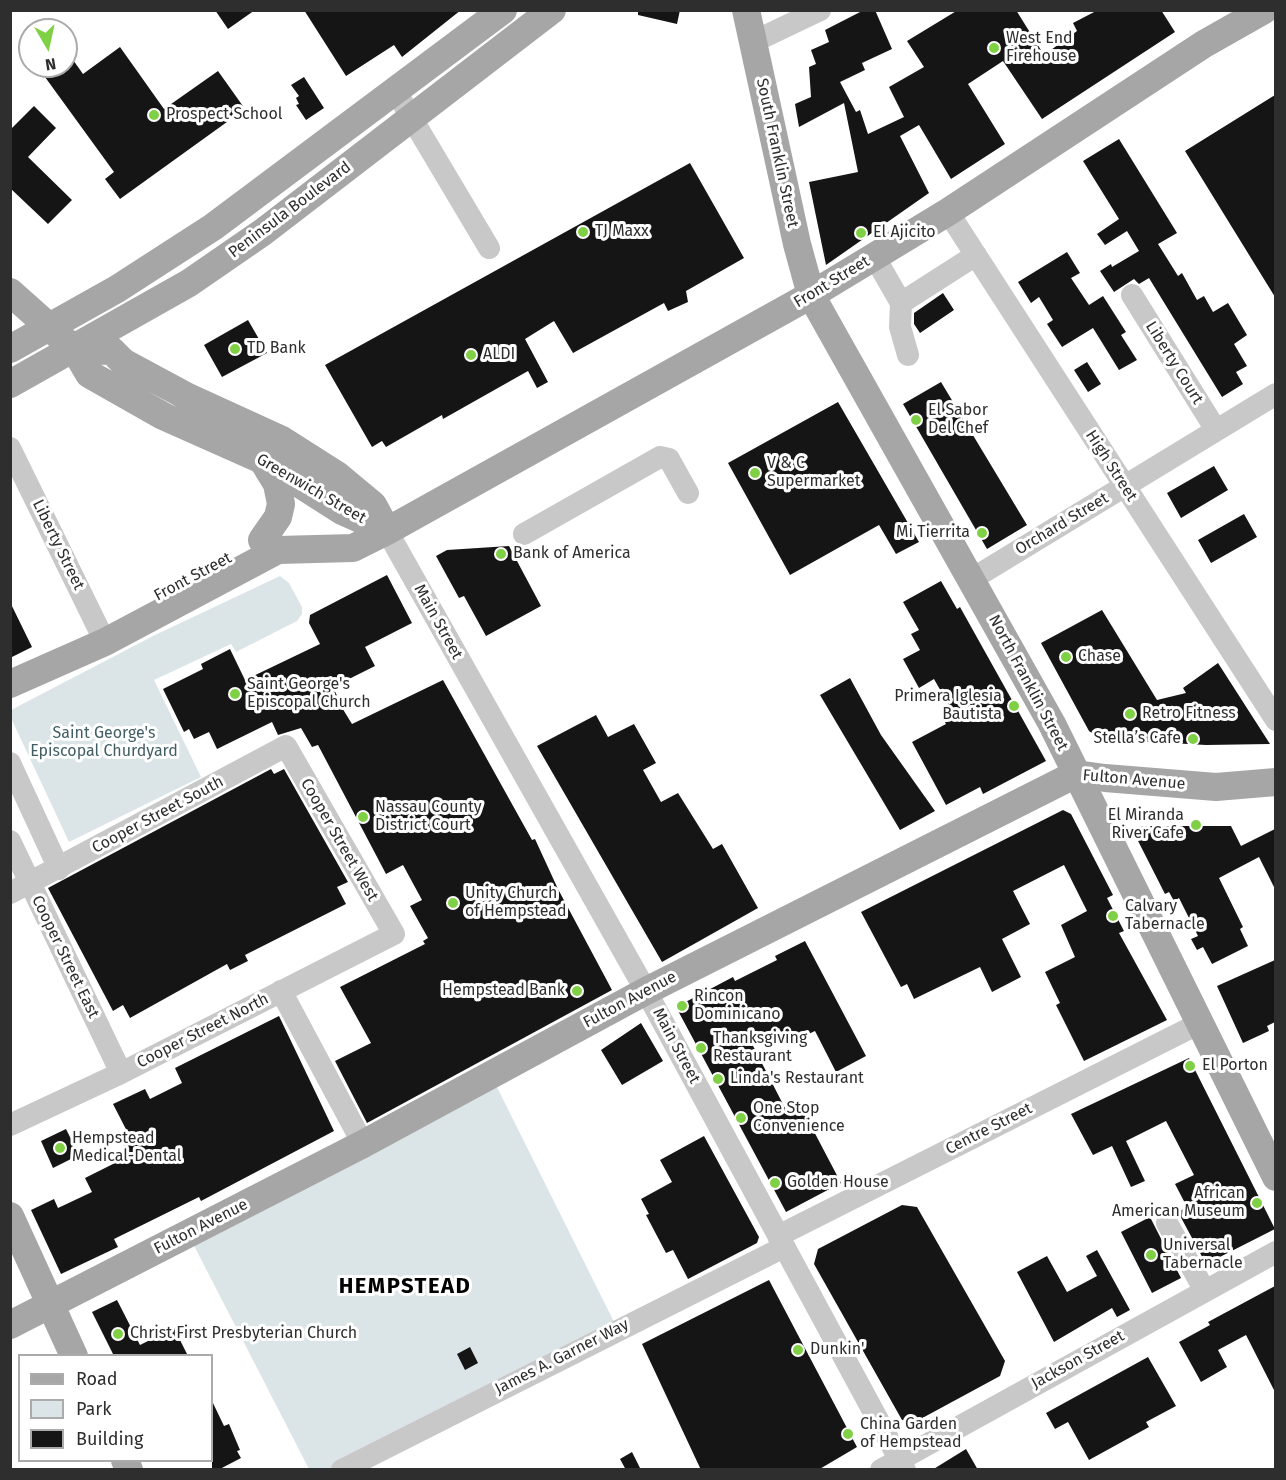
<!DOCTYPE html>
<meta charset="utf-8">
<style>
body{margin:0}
#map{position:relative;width:1286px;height:1480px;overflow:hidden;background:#fff;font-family:"Fira Sans",sans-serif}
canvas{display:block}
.frame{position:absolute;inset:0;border:12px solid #2e2e2e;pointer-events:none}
.legend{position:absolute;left:18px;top:1354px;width:195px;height:108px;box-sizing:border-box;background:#fff;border:2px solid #ababab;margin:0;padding:8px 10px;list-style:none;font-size:18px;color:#2e2e2e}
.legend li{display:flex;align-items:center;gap:12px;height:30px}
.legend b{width:30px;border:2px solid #ababab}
.north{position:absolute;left:18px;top:18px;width:60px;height:60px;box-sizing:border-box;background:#fff;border:2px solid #ababab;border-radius:50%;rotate:171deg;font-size:16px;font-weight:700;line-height:24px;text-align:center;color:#2e2e2e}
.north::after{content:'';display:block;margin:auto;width:21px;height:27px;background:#80d045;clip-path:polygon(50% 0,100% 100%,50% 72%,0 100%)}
</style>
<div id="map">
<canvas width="1286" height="1480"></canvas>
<div class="frame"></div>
<ul class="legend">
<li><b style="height:8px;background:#a6a6a6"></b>Road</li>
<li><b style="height:16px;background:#dbe5e7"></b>Park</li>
<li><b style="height:16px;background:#151515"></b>Building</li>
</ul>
<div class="north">N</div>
</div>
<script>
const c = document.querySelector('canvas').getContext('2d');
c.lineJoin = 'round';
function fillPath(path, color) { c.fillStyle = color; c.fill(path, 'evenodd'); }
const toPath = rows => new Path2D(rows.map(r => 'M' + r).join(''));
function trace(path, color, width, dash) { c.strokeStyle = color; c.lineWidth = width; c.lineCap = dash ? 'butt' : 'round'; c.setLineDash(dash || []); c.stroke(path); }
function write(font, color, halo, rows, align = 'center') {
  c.font = font + ' "Fira Sans",sans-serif'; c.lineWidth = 6; c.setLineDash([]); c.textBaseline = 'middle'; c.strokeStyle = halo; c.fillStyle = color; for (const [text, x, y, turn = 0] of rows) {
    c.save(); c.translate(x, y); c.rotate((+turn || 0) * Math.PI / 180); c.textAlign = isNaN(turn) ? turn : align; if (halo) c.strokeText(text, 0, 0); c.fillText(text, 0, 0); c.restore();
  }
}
fillPath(toPath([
 [280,576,289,583,302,607,302,614,297,621,236,652,231,644,154,680,201,777,69,842,11,718,11,710,155,635],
 [491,1075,617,1328,342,1469,309,1469,188,1234]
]), '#dbe5e7');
fillPath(toPath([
 [215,10,255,10,228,29],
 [304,10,461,10,402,57,394,45,346,76],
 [638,10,680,10,677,24,638,15],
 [864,10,875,10,892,49,862,63,865,70,840,82,856,112,860,110,868,134,904,117,889,87,924,67,907,41,958,10,1016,10,1044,55,1077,31,1073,23,1098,10,1161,10,1175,32,1042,119,1003,61,968,84,1005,144,951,179,919,125,900,136,929,193,826,265,809,182,858,172,844,103,799,127,795,104,811,97,809,67,816,64,811,50,829,42,825,30],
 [120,47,164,109,218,71,245,109,120,199,105,179,114,172,37,66,66,66,66,50,83,74],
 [304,77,324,108,306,120,296,105,299,104,296,98,299,96,291,85],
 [1275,95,1275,297,1185,151],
 [34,106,56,128,28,157,72,200,48,224,10,188,10,130],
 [1119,139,1177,233,1158,244,1178,276,1182,273,1197,300,1204,296,1213,312,1228,303,1247,335,1234,344,1247,366,1236,372,1243,384,1222,397,1149,278,1139,284,1134,279,1114,292,1100,271,1111,264,1112,267,1139,251,1127,231,1105,245,1097,234,1119,219,1083,161],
 [690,163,744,258,686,291,688,302,668,311,664,303,573,353,554,321,525,339,548,382,537,388,528,371,443,419,442,415,386,447,382,441,372,447,325,365],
 [1067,252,1080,273,1071,278,1089,305,1103,296,1126,332,1121,335,1137,360,1119,370,1093,328,1062,347,1047,324,1053,320,1039,297,1031,303,1018,282],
 [943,293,954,310,920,333,914,324,914,313],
 [248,320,267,353,222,377,204,345],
 [1087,362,1101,384,1088,392,1074,370],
 [941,382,1027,525,987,549,903,404],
 [838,402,919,542,896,554,879,525,790,575,728,463],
 [1214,466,1228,490,1181,518,1167,493],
 [1244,514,1257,537,1211,563,1198,540],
 [509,546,541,606,486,636,464,596,459,598,436,556,447,550],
 [387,575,412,623,365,647,375,666,333,687,344,711,352,724,443,680,532,840,535,839,558,889,612,990,367,1123,335,1061,371,1043,340,987,425,944,423,941,428,938,410,906,422,900,403,865,386,874,318,745,312,747,301,728,278,735,272,722,217,749,209,732,194,739,189,729,184,732,163,689,203,669,201,664,230,649,245,680,320,644,309,623,310,615],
 [941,581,957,609,960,607,1046,761,983,794,980,787,946,805,912,742,946,724,941,715,951,709,934,679,919,688,903,659,920,650,911,634,919,630,903,602],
 [10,602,32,647,10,658],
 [1102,610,1157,700,1186,693,1183,688,1218,663,1270,744,1206,745,1100,739,1089,731,1041,643],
 [850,678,881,735,935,811,900,830,820,695],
 [596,715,608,737,634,724,656,763,643,770,661,802,678,793,713,849,722,844,758,908,662,962,537,746],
 [271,769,274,774,284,769,348,882,337,887,346,904,245,955,248,961,230,970,227,964,130,1018,123,1005,113,1011,48,888],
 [1063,810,1071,814,1113,895,1107,898,1124,931,1119,933,1167,1020,1084,1061,1056,1005,1060,1003,1045,972,1075,957,1061,925,1087,911,1064,865,1013,891,1030,924,1002,939,1021,977,992,992,980,967,914,999,907,984,901,987,861,912],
 [1143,826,1231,826,1241,846,1275,829,1275,889,1259,857,1219,878,1243,927,1240,929,1248,946,1212,964,1203,947,1197,950,1191,939,1198,936,1179,898,1174,901,1169,892,1165,894,1133,831],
 [805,941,866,1056,836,1072,815,1031,787,1044,779,1028,751,1042,786,1110,799,1103,841,1183,786,1212,676,1007,733,977,735,981,777,960,775,956],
 [1275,960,1275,1022,1267,1026,1269,1031,1243,1043,1217,986],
 [279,1016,334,1131,201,1201,199,1197,114,1239,118,1247,61,1274,31,1210,54,1199,58,1208,92,1192,85,1178,129,1156,123,1146,132,1141,113,1104,145,1089,150,1099,182,1083,175,1068],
 [641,1023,663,1061,622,1085,601,1050],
 [1189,1058,1275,1229,1206,1264,1178,1212,1187,1207,1175,1184,1194,1175,1166,1121,1126,1141,1145,1181,1131,1187,1112,1146,1093,1155,1071,1114],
 [66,1129,79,1155,53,1168,41,1141],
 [704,1136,759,1237,757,1243,688,1279,673,1250,666,1253,646,1215,649,1214,641,1199,672,1182,660,1160],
 [902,1205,917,1207,1005,1361,1000,1376,915,1422,902,1420,814,1264,818,1249],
 [1150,1217,1181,1278,1152,1293,1121,1232],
 [1097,1250,1130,1310,1117,1317,1112,1308,1054,1342,1017,1272,1047,1256,1067,1292,1097,1276,1086,1256],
 [769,1280,857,1447,818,1470,701,1470,642,1344],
 [1275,1286,1275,1392,1246,1335,1218,1350,1227,1367,1201,1382,1179,1342,1210,1325,1208,1322],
 [117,1300,140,1345,174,1328,188,1356,114,1356,92,1312],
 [470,1347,478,1363,465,1370,457,1354],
 [1148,1357,1176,1406,1146,1422,1149,1427,1089,1460,1068,1422,1055,1429,1046,1413],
 [212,1401,224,1426,229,1424,240,1450,237,1451,241,1458,218,1470,212,1470],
 [966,1449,978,1470,932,1470],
 [632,1452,641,1470,626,1470,620,1459]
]), '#151515');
trace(toPath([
 [753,42,820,10],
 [395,90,489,248],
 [948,212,1276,720],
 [874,256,901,303],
 [1132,295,1216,430],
 [908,355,900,327,901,303,976,255],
 [10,448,105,642],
 [387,531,646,991,905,1470],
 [524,534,660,457,669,459,688,493],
 [972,579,1276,394],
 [10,763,59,869],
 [10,841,121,1073],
 [10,893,286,746,394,934,121,1073,10,1125],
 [281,991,363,1144],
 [1167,1223,1205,1291],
 [778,1236,1200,1023],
 [342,1470,784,1247],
 [881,1470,1276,1252]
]), '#c8c8c8', 22);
trace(toPath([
 [746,10,797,244,811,295,1052,724,1276,1177],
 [10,292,75,350,89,374,163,416,262,460,342,511,387,531],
 [10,349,117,289,213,227,503,10],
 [75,350,112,351,123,362,188,397,282,440,337,475,373,505,387,531],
 [10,384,189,283,263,232,552,10],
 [262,540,278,517,281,504,277,484,263,461],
 [10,684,105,642,278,550,353,548,387,531,811,295,948,212,1204,44,1264,10],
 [10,1216,74,1356],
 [10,1325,363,1144,646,991,1076,774,1105,778,1216,787,1276,782],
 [125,1460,129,1470]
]), '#a6a6a6', 28);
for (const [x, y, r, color] of [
 [994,48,6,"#80d045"],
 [154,115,6,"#80d045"],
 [583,232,6,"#80d045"],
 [861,233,6,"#80d045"],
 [235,349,6,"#80d045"],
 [471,355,6,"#80d045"],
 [916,420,6,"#80d045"],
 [755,473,6,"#80d045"],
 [982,533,6,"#80d045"],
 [501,554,6,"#80d045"],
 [1066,657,6,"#80d045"],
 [235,694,6,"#80d045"],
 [1014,706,6,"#80d045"],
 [1130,714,6,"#80d045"],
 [1193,739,6,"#80d045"],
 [363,817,6,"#80d045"],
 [1196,825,6,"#80d045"],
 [453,903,6,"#80d045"],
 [1113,916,6,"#80d045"],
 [577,991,6,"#80d045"],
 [682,1006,6,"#80d045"],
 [701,1048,6,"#80d045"],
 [1190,1066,6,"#80d045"],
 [718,1079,6,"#80d045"],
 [741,1118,6,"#80d045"],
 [60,1148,6,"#80d045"],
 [775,1183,6,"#80d045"],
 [1257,1203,6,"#80d045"],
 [1151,1255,6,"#80d045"],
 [118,1334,6,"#80d045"],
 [798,1350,6,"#80d045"],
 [848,1434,6,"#80d045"]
]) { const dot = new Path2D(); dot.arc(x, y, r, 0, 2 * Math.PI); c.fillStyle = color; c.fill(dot); trace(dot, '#fff', 2); }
write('16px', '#2e2e2e', '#fff', [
 ["West End",1006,39],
 ["Firehouse",1006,57],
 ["Prospect School",166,115],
 ["TJ Maxx",595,232],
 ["El Ajicito",873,233],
 ["TD Bank",247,349],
 ["ALDI",483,355],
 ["El Sabor",928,411],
 ["Del Chef",928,429],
 ["V & C",767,464],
 ["Supermarket",767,482],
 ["Mi Tierrita",970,533,"right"],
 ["Bank of America",513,554],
 ["Chase",1078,657],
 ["Saint George's",247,685],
 ["Episcopal Church",247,703],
 ["Primera Iglesia",1002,697,"right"],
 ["Bautista",1002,715,"right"],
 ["Retro Fitness",1142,714],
 ["Stella’s Cafe",1181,739,"right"],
 ["Nassau County",375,808],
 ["District Court",375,826],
 ["El Miranda",1184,816,"right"],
 ["River Cafe",1184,834,"right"],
 ["Unity Church",465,894],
 ["of Hempstead",465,912],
 ["Calvary",1125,907],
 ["Tabernacle",1125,925],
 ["Hempstead Bank",565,991,"right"],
 ["Rincon",694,997],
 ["Dominicano",694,1015],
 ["Thanksgiving",713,1039],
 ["Restaurant",713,1057],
 ["El Porton",1202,1066],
 ["Linda's Restaurant",730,1079],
 ["One Stop",753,1109],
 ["Convenience",753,1127],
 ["Hempstead",72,1139],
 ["Medical-Dental",72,1157],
 ["Golden House",787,1183],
 ["African",1245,1194,"right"],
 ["American Museum",1245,1212,"right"],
 ["Universal",1163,1246],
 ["Tabernacle",1163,1264],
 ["Christ First Presbyterian Church",130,1334],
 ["Dunkin'",810,1350],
 ["China Garden",860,1425],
 ["of Hempstead",860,1443]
], 'left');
write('16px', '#2e2e2e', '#fff', [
 ["South Franklin Street",777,153,78],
 ["Peninsula Boulevard",290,210,-37],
 ["Front Street",832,282,-31],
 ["Liberty Court",1174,363,58],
 ["High Street",1111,466,57],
 ["Greenwich Street",311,489,30],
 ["Orchard Street",1062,524,-31],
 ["Liberty Street",58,545,64],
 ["Front Street",193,577,-28],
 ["Main Street",438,622,61],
 ["North Franklin Street",1028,683,62],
 ["Fulton Avenue",1134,780,5],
 ["Cooper Street South",158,815,-28],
 ["Cooper Street West",339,840,60],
 ["Cooper Street East",65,957,64],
 ["Fulton Avenue",630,1000,-28],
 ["Cooper Street North",203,1031,-27],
 ["Main Street",676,1046,62],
 ["Centre Street",989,1129,-27],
 ["Fulton Avenue",201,1227,-27],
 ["James A. Garner Way",562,1357,-27],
 ["Jackson Street",1078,1360,-29]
]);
write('16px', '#415e65', '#fff', [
 ["Saint George's",104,734],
 ["Episcopal Churdyard",104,752]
]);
c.letterSpacing = '1.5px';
write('bold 22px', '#000', '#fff', [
 ["HEMPSTEAD",405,1287]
]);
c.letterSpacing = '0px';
</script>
